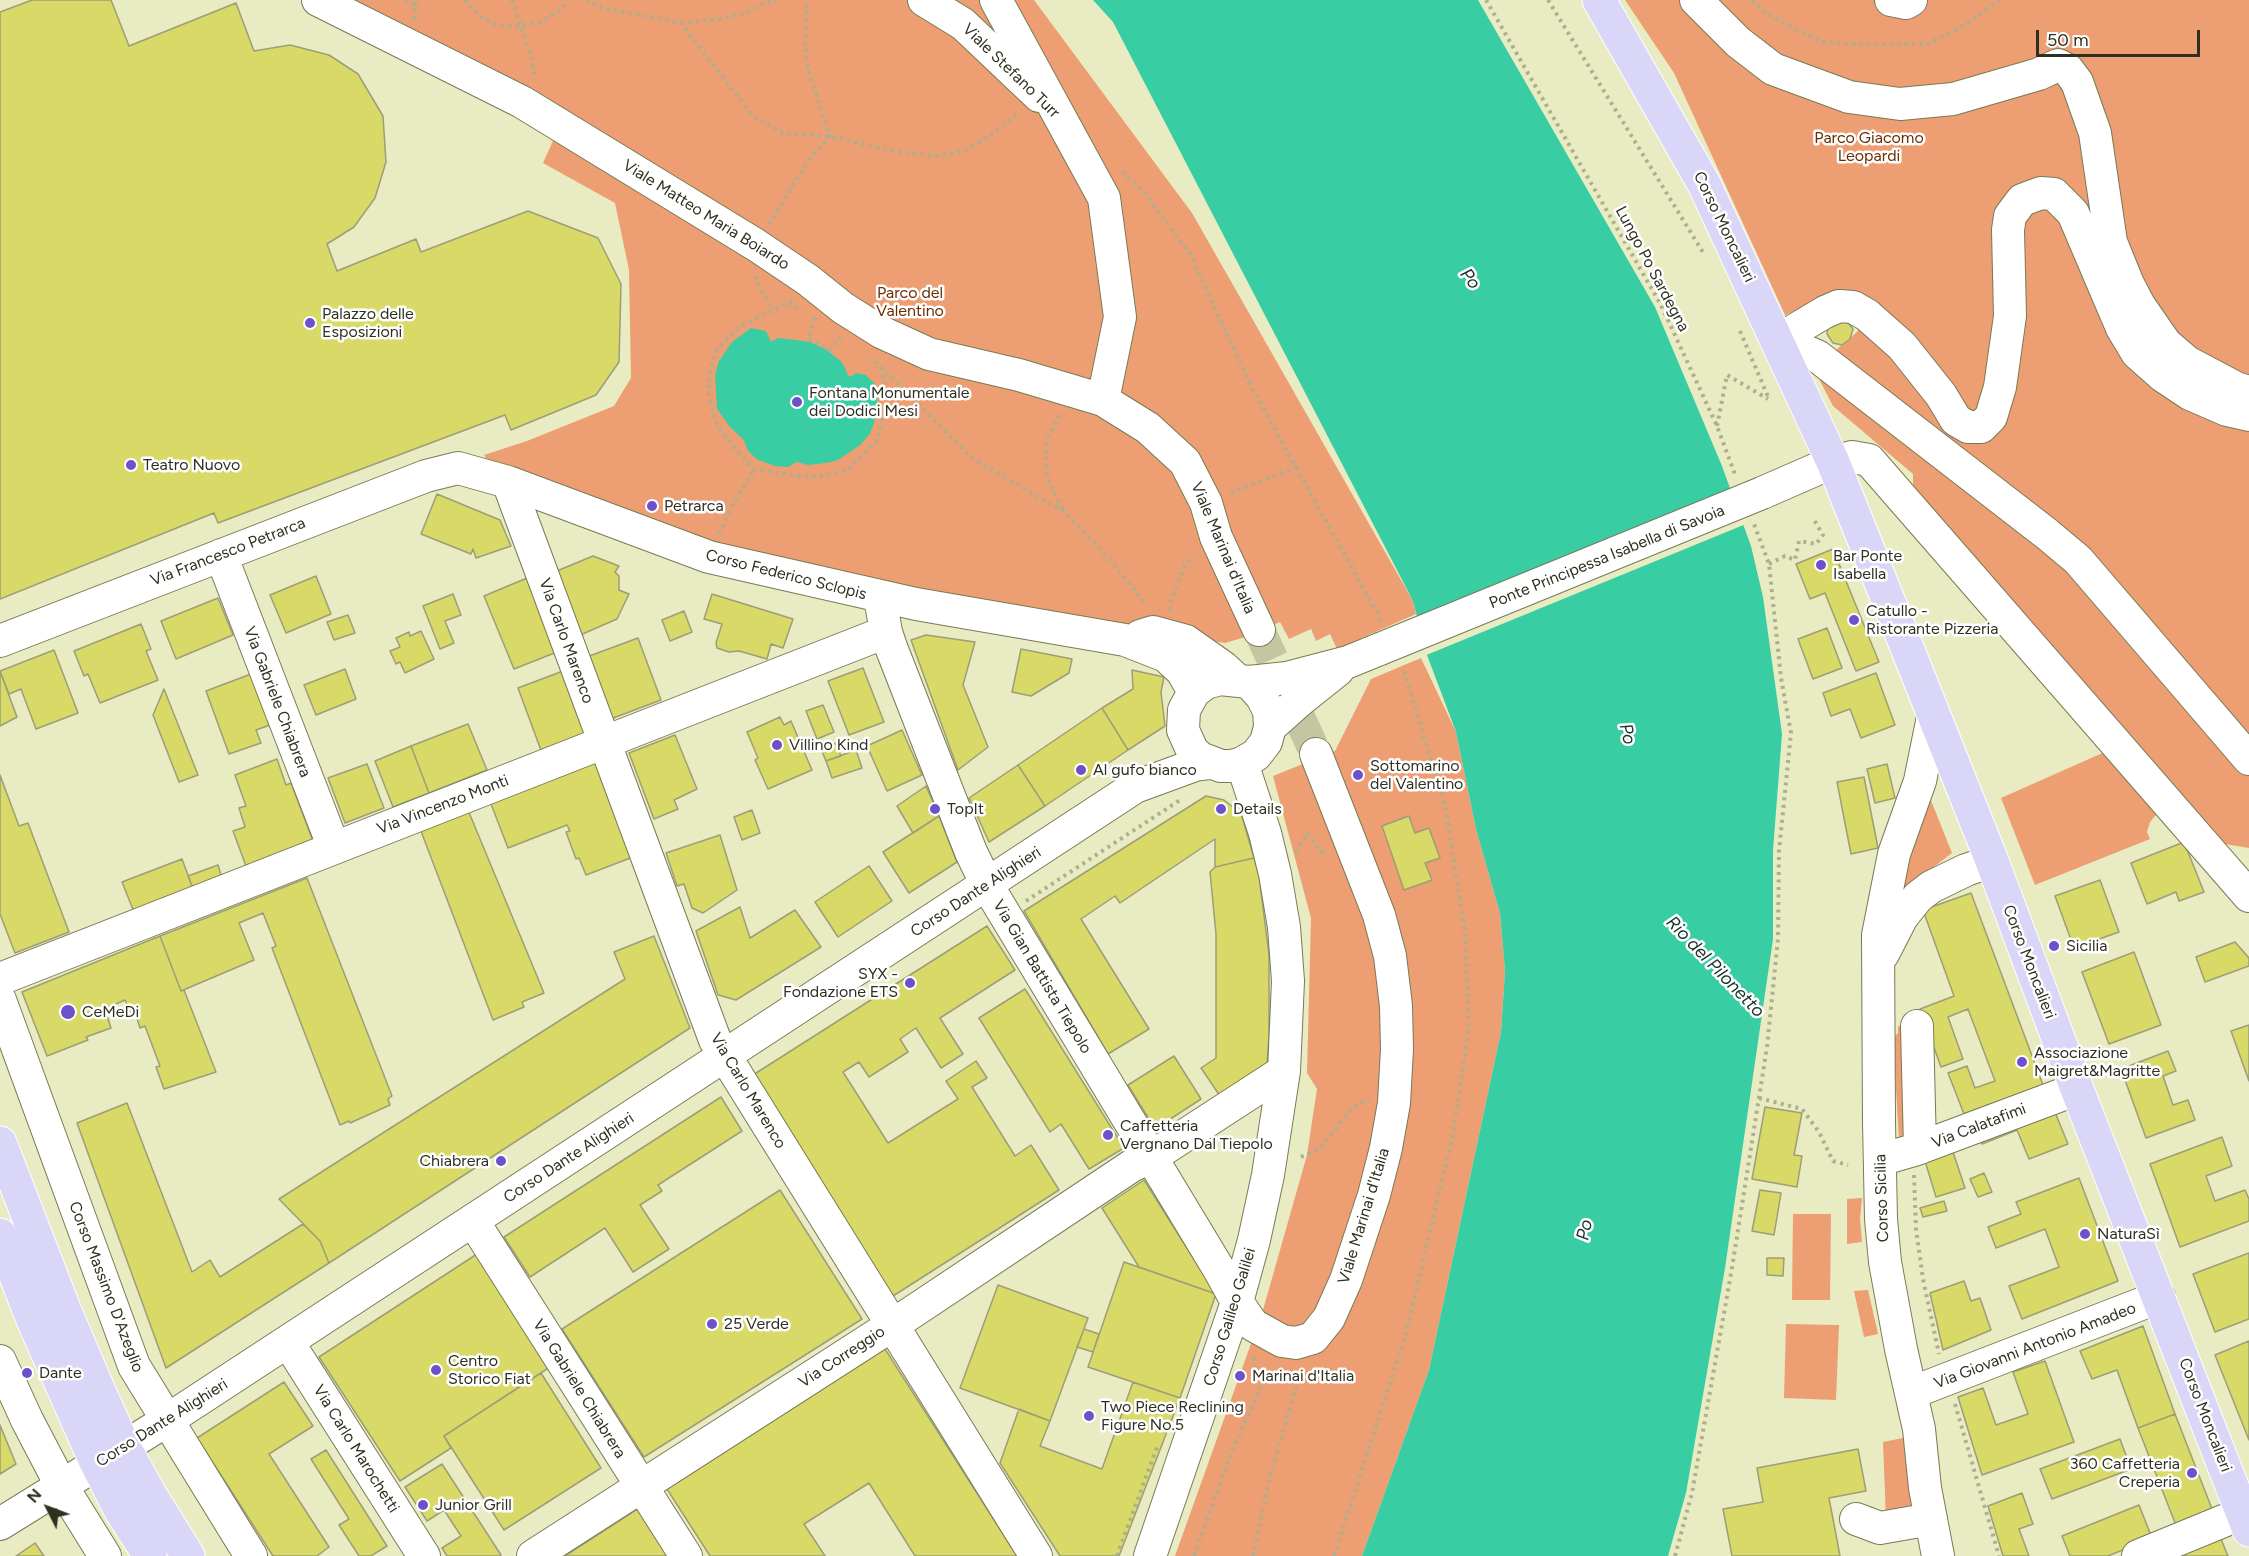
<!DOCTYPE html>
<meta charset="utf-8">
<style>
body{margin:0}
#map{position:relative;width:2249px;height:1556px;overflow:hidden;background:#e9ebc2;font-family:Figtree,sans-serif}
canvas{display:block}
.north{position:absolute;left:18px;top:1478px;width:60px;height:60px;-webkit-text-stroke:4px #fff;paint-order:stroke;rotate:312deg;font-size:16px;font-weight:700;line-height:24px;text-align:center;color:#2f3020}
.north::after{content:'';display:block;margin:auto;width:21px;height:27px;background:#2f3020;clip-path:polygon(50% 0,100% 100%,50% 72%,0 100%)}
.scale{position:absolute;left:2036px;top:30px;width:164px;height:27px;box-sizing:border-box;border:3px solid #2f3020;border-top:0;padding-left:8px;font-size:18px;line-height:21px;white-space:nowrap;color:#2f3020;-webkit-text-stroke:4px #fff;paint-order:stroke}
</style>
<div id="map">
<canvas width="2249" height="1556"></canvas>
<div class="north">N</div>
<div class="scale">50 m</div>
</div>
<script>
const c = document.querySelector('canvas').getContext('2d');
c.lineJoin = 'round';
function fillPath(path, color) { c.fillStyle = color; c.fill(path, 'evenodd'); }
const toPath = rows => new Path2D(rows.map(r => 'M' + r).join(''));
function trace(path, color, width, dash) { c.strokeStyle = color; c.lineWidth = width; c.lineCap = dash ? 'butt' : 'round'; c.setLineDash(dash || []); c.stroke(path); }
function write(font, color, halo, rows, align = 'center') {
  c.font = font + ' Figtree,sans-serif'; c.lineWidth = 5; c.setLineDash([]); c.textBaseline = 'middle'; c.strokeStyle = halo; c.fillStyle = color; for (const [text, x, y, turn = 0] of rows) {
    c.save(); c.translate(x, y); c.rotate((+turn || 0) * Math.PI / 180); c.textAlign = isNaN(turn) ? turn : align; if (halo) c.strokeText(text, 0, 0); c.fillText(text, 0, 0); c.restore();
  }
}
fillPath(toPath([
 [343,0,1034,0,1192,213,1413,601,1416,614,1337,649,1330,634,1316,641,1311,629,1289,639,1280,622,1242,638,1225,643,1205,640,877,585,717,544,495,472,484,455,527,441,614,406,631,378,629,270,615,203,543,163,564,116],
 [1625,0,2249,0,2249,404,2114,283,2031,184,1995,325,1982,408,1970,414,1928,356,1813,303,1785,315,1674,73],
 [2049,204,2249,427,2249,848,2219,843,1913,490,1913,474,1833,406,1818,377,1836,350,1857,332,1860,326,1984,438,2022,225,2026,214],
 [1421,658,1456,732,1476,829,1500,913,1505,971,1501,1032,1429,1370,1362,1556,1175,1556,1263,1310,1307,1155,1317,1089,1307,1073,1311,918,1273,776,1335,751,1371,679],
 [2107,751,2160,810,2150,822,2147,832,2150,839,2035,885,2001,798],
 [1930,798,1952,853,1910,885,1903,886,1900,879],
 [1898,1026,1910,1029,1907,1139,1899,1140,1893,1038,1898,1033],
 [1862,1198,1860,1219,1862,1242,1847,1244,1847,1199],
 [1793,1214,1831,1214,1830,1300,1792,1300],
 [1868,1290,1878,1334,1864,1337,1854,1291],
 [1786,1324,1839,1325,1836,1400,1784,1398],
 [1903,1438,1921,1515,1886,1520,1883,1442]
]), '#ed9e72');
fillPath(toPath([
 [1093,0,1478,0,1655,307,1722,466,1751,546,1763,597,1782,734,1773,850,1773,939,1725,1268,1686,1493,1668,1556,1362,1556,1429,1370,1501,1032,1505,971,1500,913,1476,829,1456,732,1427,655,1413,601,1113,22],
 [751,328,766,331,771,342,778,338,788,339,810,342,825,349,842,362,849,377,857,373,866,375,876,385,878,396,874,424,869,435,860,445,838,460,826,463,808,465,797,462,788,467,775,466,758,460,748,451,744,440,730,427,717,409,715,375,719,361,732,342]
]), '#39cda3');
fillPath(toPath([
 [1733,488,1746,524,1424,656,1414,620]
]), '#e9ebc2');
const building = toPath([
 [32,0,111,0,129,46,236,3,254,51,290,45,329,55,358,74,383,116,386,162,375,198,354,227,327,244,337,271,416,239,421,252,528,211,598,238,621,284,619,362,596,395,511,430,505,415,218,523,214,513,0,599,0,12,32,0],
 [1846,320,1853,329,1850,339,1842,345,1833,343,1827,334,1828,325,1846,320],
 [437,494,500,520,511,546,476,558,473,549,471,554,421,534,437,494],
 [1833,549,1879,662,1856,671,1825,593,1810,599,1796,564,1833,549],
 [593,556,619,566,615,572,619,576,619,590,629,594,617,619,578,636,552,573,593,556],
 [316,576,331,614,286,633,270,595,316,576],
 [527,578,557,652,514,669,484,596,527,578],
 [453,594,461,615,445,621,454,643,440,649,423,606,453,594],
 [712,594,793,619,783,648,771,644,767,659,739,651,729,652,717,648,716,643,722,624,704,619,712,594],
 [218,598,233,635,176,659,161,621,218,598],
 [684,611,692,632,670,641,662,620,684,611],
 [348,615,355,633,334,640,327,622,348,615],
 [141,624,151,649,146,651,158,680,100,703,88,674,84,676,74,651,141,624],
 [1827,628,1842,668,1813,679,1798,639,1827,628],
 [421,631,434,659,405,673,400,662,396,664,390,651,400,647,396,638,409,632,410,636,421,631],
 [926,635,975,642,963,685,988,747,958,770,911,640,926,635],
 [638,638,661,700,608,720,584,658,638,638],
 [1021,649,1072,659,1069,673,1031,696,1012,692,1021,649],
 [54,650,78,713,36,729,21,689,9,694,0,671,54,650],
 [863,668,884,722,849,735,828,681,863,668],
 [345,669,356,699,316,715,304,685,345,669],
 [1132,670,1164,677,1161,692,1165,726,1128,750,1102,708,1133,689,1132,670],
 [0,671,17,717,0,726,0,671],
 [563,671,587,736,542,753,518,688,563,671],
 [1876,673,1895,725,1861,738,1850,709,1831,716,1823,693,1876,673],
 [251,674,270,725,256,730,261,743,229,754,206,691,251,674],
 [164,689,198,775,179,782,153,715,164,689],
 [823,705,834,732,817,739,806,711,823,705],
 [1102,708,1128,750,1045,806,1018,765,1102,708],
 [780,717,784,725,791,721,812,770,768,789,755,760,758,758,747,732,780,717],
 [468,724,487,770,429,793,411,746,468,724],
 [902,730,922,775,887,791,867,746,902,730],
 [675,735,697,789,674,800,678,809,654,819,629,753,675,735],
 [836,743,841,756,826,761,821,749,836,743],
 [411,746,429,793,393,807,375,761,411,746],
 [856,750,862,768,832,778,826,761,856,750],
 [595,758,633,857,586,875,579,858,576,859,566,832,570,831,567,825,508,848,491,804,494,799,595,758],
 [277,759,286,785,291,783,313,841,246,866,233,831,245,827,239,808,246,806,235,775,277,759],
 [367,764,384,808,345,823,328,778,367,764],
 [1887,764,1895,798,1875,803,1867,769,1887,764],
 [1018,765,1045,806,989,842,969,798,1018,765],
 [0,775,19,826,28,823,69,932,15,953,0,914,0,775],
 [1864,777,1878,848,1851,854,1837,782,1864,777],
 [926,786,939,816,913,833,897,806,926,786],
 [1206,796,1224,800,1241,813,1254,858,1215,867,1215,839,1120,903,1115,896,1081,919,1149,1029,1108,1054,1024,911,1206,796],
 [468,810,544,993,522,1002,524,1007,493,1020,419,826,468,810],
 [752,810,760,833,742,840,734,817,752,810],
 [939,816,957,862,909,893,883,852,939,816],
 [1409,816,1415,833,1429,828,1440,858,1425,863,1432,880,1404,890,1382,826,1409,816],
 [720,835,737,890,703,913,692,908,684,884,677,886,666,853,720,835],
 [2184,842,2204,892,2179,901,2176,892,2147,904,2131,863,2184,842],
 [1254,858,1259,876,1269,955,1269,1035,1267,1065,1220,1096,1201,1068,1216,1058,1216,934,1210,872,1215,867,1254,858],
 [182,859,195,894,136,917,122,882,182,859],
 [218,865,223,882,195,894,188,876,218,865],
 [869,866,892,901,838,937,815,902,869,866],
 [307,878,392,1096,388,1099,390,1105,350,1123,349,1121,340,1125,272,948,276,946,263,913,239,923,254,960,181,991,160,936,307,878],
 [2100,880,2119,932,2074,948,2055,896,2100,880],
 [1971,893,2043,1085,1964,1114,1948,1073,1967,1066,1975,1088,1995,1081,1968,1009,1948,1017,1963,1059,1941,1067,1920,1009,1954,996,1923,910,1971,893],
 [740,907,750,938,795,910,821,947,736,1000,718,995,696,931,740,907],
 [987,926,1015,970,940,1018,963,1054,941,1068,916,1028,900,1039,908,1052,869,1077,859,1062,843,1072,888,1143,958,1099,946,1081,976,1061,987,1078,972,1087,1015,1156,1031,1145,1059,1190,893,1296,753,1075,987,926],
 [160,936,181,991,184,990,216,1072,164,1089,156,1067,160,1066,145,1026,140,1028,136,1015,132,1016,125,1000,105,1009,111,1028,86,1037,88,1040,47,1056,22,992,160,936],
 [654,936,690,1028,329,1263,320,1241,279,1199,625,979,614,952,654,936],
 [2235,942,2249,958,2249,966,2205,982,2196,957,2235,942],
 [2134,952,2161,1025,2109,1044,2082,972,2134,952],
 [1025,989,1124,1148,1089,1169,1061,1124,1050,1132,979,1018,1025,989],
 [2249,1025,2249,1081,2231,1031,2249,1025],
 [2168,1051,2176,1071,2163,1076,2173,1105,2188,1100,2195,1120,2146,1138,2121,1069,2168,1051],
 [1174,1056,1201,1099,1155,1129,1128,1085,1174,1056],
 [721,1097,742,1131,658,1185,662,1191,640,1205,669,1249,633,1272,605,1228,530,1277,504,1237,721,1097],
 [127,1103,192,1272,210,1260,220,1277,303,1224,320,1241,329,1263,166,1368,77,1123,127,1103],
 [2052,1105,2068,1144,2029,1159,2017,1130,1982,1144,1978,1134,2052,1105],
 [1765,1107,1802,1113,1794,1155,1802,1156,1797,1187,1752,1179,1765,1107],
 [2222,1137,2232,1166,2206,1176,2215,1201,2245,1190,2249,1199,2249,1221,2180,1247,2150,1164,2222,1137],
 [1951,1146,1965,1188,1936,1197,1925,1161,1951,1146],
 [1984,1173,1992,1192,1978,1197,1970,1179,1984,1173],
 [2079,1178,2118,1281,2022,1319,2009,1286,2059,1267,2045,1229,1996,1248,1988,1227,2021,1214,2016,1202,2079,1178],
 [1144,1180,1216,1294,1139,1267,1102,1208,1144,1180],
 [780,1190,862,1319,644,1457,562,1329,780,1190],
 [1760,1190,1781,1193,1774,1235,1752,1231,1760,1190],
 [1944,1201,1947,1211,1923,1217,1920,1208,1944,1201],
 [2249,1253,2249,1319,2215,1332,2193,1274,2249,1253],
 [477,1254,550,1367,444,1436,451,1448,400,1481,319,1357,477,1254],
 [1767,1258,1784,1258,1783,1276,1767,1275,1767,1258],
 [1124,1262,1216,1294,1180,1398,1088,1367,1124,1262],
 [1964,1281,1971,1301,1980,1298,1991,1330,1943,1350,1930,1293,1964,1281],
 [998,1285,1088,1318,1050,1421,960,1388,998,1285],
 [2143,1326,2175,1414,2138,1428,2117,1370,2092,1379,2080,1351,2143,1326],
 [1084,1329,1099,1334,1093,1352,1077,1347,1084,1329],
 [2249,1341,2249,1440,2215,1355,2249,1341],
 [885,1349,1017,1556,915,1556,869,1483,804,1524,825,1556,710,1556,667,1489,885,1349],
 [2045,1361,2074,1442,1982,1475,1958,1397,1983,1388,1996,1425,2028,1414,2013,1372,2045,1361],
 [541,1373,601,1468,504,1530,444,1436,541,1373],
 [284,1382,313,1426,269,1454,329,1547,317,1556,273,1556,197,1438,284,1382],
 [1133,1382,1180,1398,1119,1556,1060,1556,1000,1463,1019,1409,1050,1421,1040,1446,1102,1469,1133,1382],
 [2175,1414,2214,1514,2177,1528,2138,1428,2175,1414],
 [0,1425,16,1464,0,1474,0,1425],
 [2120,1439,2131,1469,2052,1499,2040,1469,2120,1439],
 [1858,1449,1866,1491,1829,1498,1840,1556,1732,1556,1723,1509,1763,1502,1757,1468,1858,1449],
 [326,1450,387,1546,371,1556,359,1556,339,1525,349,1519,311,1459,326,1450],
 [442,1464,501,1555,499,1556,447,1556,442,1548,461,1536,444,1510,427,1521,405,1487,442,1464],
 [2022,1493,2033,1524,2019,1529,2029,1556,2003,1556,1988,1506,2022,1493],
 [2139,1505,2152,1538,2108,1556,2070,1556,2062,1536,2139,1505],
 [639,1508,670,1556,565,1556,639,1508],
 [2221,1539,2228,1556,2178,1556,2221,1539],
 [35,1543,44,1556,16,1556,35,1543]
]);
fillPath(building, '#d8d967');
trace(building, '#9d9e78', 1.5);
trace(toPath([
 [1259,630,1316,754]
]), '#c4c6a2', 32, [32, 16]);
const minor = toPath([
 [318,0,522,102,756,245,808,280,843,308,881,332,929,354,1019,375,1103,400,1148,428,1185,462,1206,503,1216,537,1259,630],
 [924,0,963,24,1039,96],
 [996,0,1104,198,1120,317,1103,400],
 [1696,0,1738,42,1773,69,1849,97,1900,104,1953,99,2039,74,2058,65,2068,70,2077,82,2095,133,2111,242,2128,284,2139,305,2166,344,2187,362,2236,388,2249,392],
 [1891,0,1906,3,1911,0],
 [1778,340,1825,312,1839,306,1853,307,1867,315,1902,346,1941,395,1956,420,1968,427,1981,427,1991,417,2000,387,2010,316,2008,230,2010,216,2022,200,2041,193,2054,194,2073,213,2122,328,2137,353,2163,376,2190,394,2227,410,2249,415],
 [1778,340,1817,356,2047,534,2078,560,2249,759],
 [508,482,715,1040,1036,1556],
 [1762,493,1833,462,1852,457,1869,460,2249,896],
 [221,555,334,848],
 [880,597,886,632,891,647,971,852,987,885,1220,1271,1237,1302,1253,1325,1282,1341,1296,1343,1313,1338,1329,1318,1346,1280,1374,1195,1386,1148,1394,1103,1397,1049,1396,1006,1390,956,1379,915,1316,754],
 [1140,636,1153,632,1186,641,1223,667,1236,679],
 [0,641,426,476,458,468,508,482,709,557,916,604,1125,640,1166,656,1182,671,1194,692],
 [1220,679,1249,682,1262,697,1269,711,1270,727,1266,742,1256,755,1242,763,1232,766,1221,766,1200,758,1192,750,1183,730,1184,710,1194,692,1206,683,1220,679],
 [1249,682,1287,678,1348,662,1380,649],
 [1933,717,1920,781,1894,854,1878,935,1879,1122,1881,1219,1885,1262,1901,1349,1919,1429,1925,1488,1938,1556],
 [1270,727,1298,702,1338,670],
 [1883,954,1902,917,1918,897,1931,887,1966,870,1992,861],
 [0,979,886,632],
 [0,1000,134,1366,251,1556],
 [1917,1026,1920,1148],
 [1880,1160,1914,1150,2077,1089],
 [473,1221,686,1556],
 [288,1342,424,1556],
 [0,1361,27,1420,61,1485,105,1556],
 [1911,1393,2159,1297],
 [1856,1519,1880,1528,1931,1519],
 [0,1524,166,1421,1135,787,1195,765,1210,763],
 [533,1556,911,1313,1133,1165,1150,1158,1284,1071],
 [1150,1556,1237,1302,1254,1240,1268,1175,1284,1071,1288,981,1284,927,1275,874,1265,833,1242,763],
 [2138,1556,2243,1513]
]);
const major = toPath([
 [1599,0,1704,184,1833,462,1992,861,2077,1089,2249,1530],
 [0,1143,64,1309,98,1389,124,1447,149,1493,188,1556],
 [0,1235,33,1320,97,1464,121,1511,150,1556]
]);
trace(minor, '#797a55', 34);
trace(major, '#fff', 35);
trace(toPath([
 [406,0,416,5],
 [465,0,483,18,495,24,513,27,541,22,560,10,568,0],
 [512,0,530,53,534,72,533,80],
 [586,0,603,8,681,23,753,116,782,133,830,136,893,151,937,156,967,150,992,134,1014,117,1019,111],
 [1486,0,1661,305,1717,426,1736,477],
 [1548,0,1704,254],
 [1752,0,1767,14,1822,42,1870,45,1928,44,1966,24,1999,0],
 [414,19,416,0],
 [681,23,718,19,746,13,760,5,777,0],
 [1122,172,1147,196,1190,254,1251,386,1381,620],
 [769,224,806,164,830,136,809,73,805,45,807,0],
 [756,276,756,280,772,310],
 [792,301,739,327,718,348,709,374,709,396,716,423,734,448,754,469,804,477,824,476,847,470,878,440,887,391,880,366,871,358],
 [789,303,798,308],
 [815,318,808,338,830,350,841,337],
 [1740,331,1769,399],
 [881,367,971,457,1064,512,1113,563,1147,606],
 [1059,415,1046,442,1047,477,1063,511],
 [1717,426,1727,375,1768,399],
 [1231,493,1297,467],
 [719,534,732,506,754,469],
 [1769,564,1785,556,1795,560,1799,541,1816,544,1823,535,1814,520],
 [1170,610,1170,603,1185,565,1195,556],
 [1296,852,1307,833,1323,854,1325,849],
 [1026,901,1180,800],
 [1759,1098,1802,1109,1819,1132,1833,1161,1848,1165],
 [1301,1157,1322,1147,1350,1110,1359,1103,1369,1101],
 [1914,1175,1916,1229,1923,1279,1939,1354],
 [1955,1404,1999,1556],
 [1117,1556,1157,1447],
 [1194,1556,1229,1459,1262,1384,1252,1356],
 [1253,1556,1270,1477,1296,1387,1296,1367],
 [1334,1556,1405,1337,1453,1134,1469,1026,1465,933,1446,810,1403,668],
 [1675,1556,1692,1493,1732,1268,1767,1047,1778,939,1779,851,1791,733,1781,678,1769,564,1754,524]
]), '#adaf8e', 4, [3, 4.5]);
trace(minor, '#fff', 32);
trace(major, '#dad6f8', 33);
const minorBridge = toPath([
 [1380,649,1762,493]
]);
trace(minorBridge, '#797a55', 34, []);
trace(minorBridge, '#fff', 32);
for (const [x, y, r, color] of [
 [310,323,6,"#6d50ca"],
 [797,402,6,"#6d50ca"],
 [131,465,6,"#6d50ca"],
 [652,506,6,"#6d50ca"],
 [1821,565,6,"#6d50ca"],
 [1854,620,6,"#6d50ca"],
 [777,745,6,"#6d50ca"],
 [1081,770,6,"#6d50ca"],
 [1358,775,6,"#6d50ca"],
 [935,809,6,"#6d50ca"],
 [1221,809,6,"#6d50ca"],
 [2054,946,6,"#6d50ca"],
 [910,983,6,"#6d50ca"],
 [68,1012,8,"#6d50ca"],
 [2022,1062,6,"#6d50ca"],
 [1108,1135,6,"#6d50ca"],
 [501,1161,6,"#6d50ca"],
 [2085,1234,6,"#6d50ca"],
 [712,1324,6,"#6d50ca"],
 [436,1370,6,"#6d50ca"],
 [27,1373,6,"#6d50ca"],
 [1240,1376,6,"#6d50ca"],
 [1089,1416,6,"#6d50ca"],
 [2192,1473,6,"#6d50ca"],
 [423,1505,6,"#6d50ca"]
]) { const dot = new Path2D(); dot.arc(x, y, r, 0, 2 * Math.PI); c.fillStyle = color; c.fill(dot); trace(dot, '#fff', 2); }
write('16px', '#2f3020', '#fff', [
 ["Viale Stefano Turr",1011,71,44],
 ["Viale Matteo Maria Boiardo",706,215,32],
 ["Corso Moncalieri",1724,227,64],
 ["Lungo Po Sardegna",1652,269,62],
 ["Viale Marinai d'Italia",1223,548,67],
 ["Via Francesco Petrarca",228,552,-21],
 ["Ponte Principessa Isabella di Savoia",1607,557,-22],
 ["Corso Federico Sclopis",786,575,14],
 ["Via Carlo Marenco",566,641,70],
 ["Via Gabriele Chiabrera",277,702,69],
 ["Via Vincenzo Monti",443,805,-21],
 ["Corso Dante Alighieri",976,892,-33],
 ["Corso Moncalieri",2029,962,69],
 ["Via Gian Battista Tiepolo",1042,977,59],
 ["Via Carlo Marenco",748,1091,59],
 ["Via Calatafimi",1979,1126,-21],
 ["Corso Dante Alighieri",569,1158,-33],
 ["Corso Sicilia",1882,1198,-92],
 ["Viale Marinai d'Italia",1364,1216,-73],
 ["Corso Massimo D'Azeglio",106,1287,69],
 ["Corso Galileo Galilei",1230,1317,-73],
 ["Via Giovanni Antonio Amadeo",2035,1346,-21],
 ["Via Correggio",842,1357,-33],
 ["Via Gabriele Chiabrera",579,1389,58],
 ["Corso Moncalieri",2205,1415,69],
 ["Corso Dante Alighieri",162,1423,-32],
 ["Via Carlo Marochetti",356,1449,58]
]);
write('16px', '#692d00', '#fff', [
 ["Parco Giacomo",1869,138],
 ["Leopardi",1869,156],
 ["Parco del",910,293],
 ["Valentino",910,311]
]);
write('16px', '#2f3020', '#fff', [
 ["Palazzo delle",322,314],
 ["Esposizioni",322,332],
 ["Fontana Monumentale",809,393],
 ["dei Dodici Mesi",809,411],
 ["Teatro Nuovo",143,465],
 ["Petrarca",664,506],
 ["Bar Ponte",1833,556],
 ["Isabella",1833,574],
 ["Catullo -",1866,611],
 ["Ristorante Pizzeria",1866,629],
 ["Villino Kind",789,745],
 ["Sottomarino",1370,766],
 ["del Valentino",1370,784],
 ["Al gufo bianco",1093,770],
 ["TopIt",947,809],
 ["Details",1233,809],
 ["Sicilia",2066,946],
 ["SYX -",898,974,"right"],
 ["Fondazione ETS",898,992,"right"],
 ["CeMeDi",82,1012],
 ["Associazione",2034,1053],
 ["Maigret&Magritte",2034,1071],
 ["Caffetteria",1120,1126],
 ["Vergnano Dal Tiepolo",1120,1144],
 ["Chiabrera",489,1161,"right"],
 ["NaturaSì",2097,1234],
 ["25 Verde",724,1324],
 ["Centro",448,1361],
 ["Storico Fiat",448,1379],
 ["Dante",39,1373],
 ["Marinai d'Italia",1252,1376],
 ["Two Piece Reclining",1101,1407],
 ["Figure No.5",1101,1425],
 ["360 Caffetteria",2180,1464,"right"],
 ["Creperia",2180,1482,"right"],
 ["Junior Grill",435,1505]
], 'left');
write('italic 18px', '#193129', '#fff', [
 ["Po",1470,279,53],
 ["Po",1627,734,76],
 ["Rio del Pilonetto",1715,967,46],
 ["Po",1585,1230,-78]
]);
</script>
